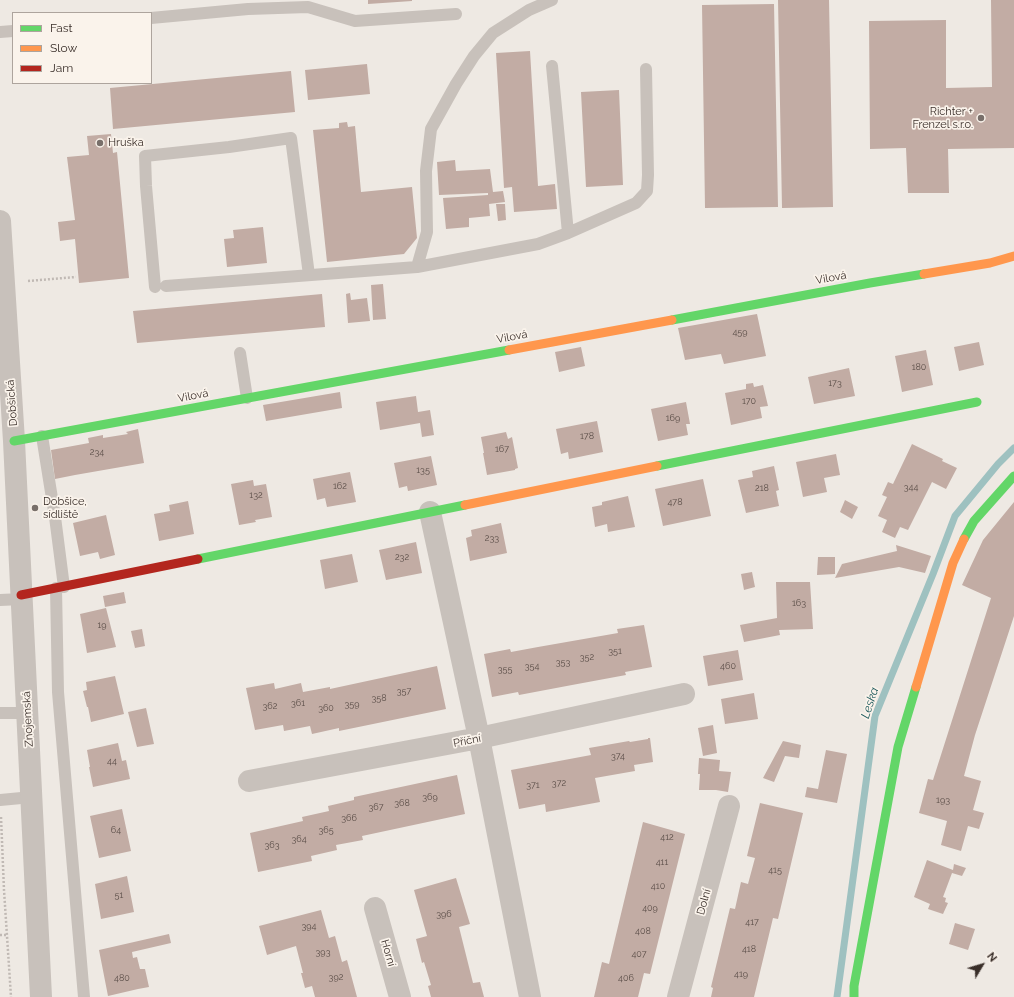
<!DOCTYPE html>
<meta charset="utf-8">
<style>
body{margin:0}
#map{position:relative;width:1014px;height:997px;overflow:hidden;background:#eee9e3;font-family:Raleway,sans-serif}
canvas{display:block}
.legend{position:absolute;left:12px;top:12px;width:140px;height:72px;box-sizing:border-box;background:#faf3eb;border:1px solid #ada49d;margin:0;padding:5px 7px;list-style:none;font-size:12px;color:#392e29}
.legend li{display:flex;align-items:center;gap:8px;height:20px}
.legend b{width:20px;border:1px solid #ada49d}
.north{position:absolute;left:962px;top:945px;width:40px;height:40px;-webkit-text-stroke:3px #faf3eb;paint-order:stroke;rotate:52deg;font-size:11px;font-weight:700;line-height:16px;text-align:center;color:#392e29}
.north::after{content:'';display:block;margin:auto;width:14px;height:18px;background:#392e29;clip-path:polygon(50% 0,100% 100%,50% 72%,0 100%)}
</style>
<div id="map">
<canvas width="1014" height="997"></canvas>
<ul class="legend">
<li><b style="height:5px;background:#63d668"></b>Fast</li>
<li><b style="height:5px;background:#ff974d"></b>Slow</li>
<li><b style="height:5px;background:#b3261e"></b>Jam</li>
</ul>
<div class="north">N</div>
</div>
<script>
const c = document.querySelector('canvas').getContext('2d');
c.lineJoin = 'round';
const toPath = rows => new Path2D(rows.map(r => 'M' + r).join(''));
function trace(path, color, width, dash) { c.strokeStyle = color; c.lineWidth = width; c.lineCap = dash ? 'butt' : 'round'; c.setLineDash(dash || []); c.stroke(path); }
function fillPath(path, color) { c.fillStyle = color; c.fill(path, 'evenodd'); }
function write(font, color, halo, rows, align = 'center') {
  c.font = font + ' Raleway,sans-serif'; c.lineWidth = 3.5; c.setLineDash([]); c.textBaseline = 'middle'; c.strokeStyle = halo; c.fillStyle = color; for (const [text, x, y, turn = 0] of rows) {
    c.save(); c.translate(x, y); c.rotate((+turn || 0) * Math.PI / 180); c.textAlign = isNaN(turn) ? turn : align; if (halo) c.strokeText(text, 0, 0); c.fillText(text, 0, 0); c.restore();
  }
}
trace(toPath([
 [837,997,875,716,933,574,955,516,998,464,1014,448]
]), '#9ec1c0', 7);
fillPath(toPath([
 [368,0,412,0,412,1,368,4],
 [778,0,829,0,833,207,782,208],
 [991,0,1014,0,1014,148,948,149,949,193,908,193,906,148,870,149,869,21,946,20,946,88,992,87],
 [774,4,778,207,705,208,702,5],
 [530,51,538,186,555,184,557,209,514,212,512,187,504,188,496,53],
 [367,64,370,94,308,100,305,70],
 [291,71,295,112,113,129,110,88],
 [619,90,623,185,586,187,581,92],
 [347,122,348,127,355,126,361,192,412,187,417,238,404,254,327,262,313,130,339,128,339,123],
 [111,134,113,153,117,152,129,278,79,283,75,239,60,241,58,222,75,220,67,157,89,155,87,136],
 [455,160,456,171,490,169,493,192,503,191,505,202,489,204,490,216,469,218,469,227,446,229,443,198,488,195,488,193,439,195,437,162],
 [496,204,505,204,506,220,498,221],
 [263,227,267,263,227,267,224,239,234,238,233,230],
 [383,284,386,319,373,320,371,285],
 [350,293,351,300,367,298,370,321,348,323,346,294],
 [322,294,325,327,137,343,133,311],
 [757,314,766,356,724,364,721,354,685,360,678,328],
 [979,342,984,365,959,371,954,347],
 [581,347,585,366,559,372,555,352],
 [926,350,933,385,902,392,895,356],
 [849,368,855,396,814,404,808,377],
 [753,383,754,387,763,385,768,406,760,407,762,418,731,425,725,393,746,389,746,384],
 [340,392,342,408,266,421,263,405],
 [416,396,418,412,430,410,434,435,422,437,420,423,380,430,376,402],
 [686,402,690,424,686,424,688,435,658,441,651,409],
 [597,421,603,452,569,459,568,452,561,454,556,429],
 [138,429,144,463,75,475,55,479,51,450,89,443,88,438,103,435,103,438,128,434,126,432],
 [506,432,508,439,512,437,518,468,515,469,515,470,487,475,483,453,484,453,481,437],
 [912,444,943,459,942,461,957,468,946,489,932,482,908,530,900,527,895,538,882,532,887,520,878,516,887,497,882,495,888,482,893,484],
 [836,454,840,475,824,478,827,492,803,497,796,462],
 [431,456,437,485,408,491,407,486,399,488,394,463],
 [774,466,779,490,776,491,779,506,746,513,738,480,753,477,752,471],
 [350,472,356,502,327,507,325,498,317,500,313,479],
 [703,479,711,516,663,526,655,489],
 [253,480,254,486,266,484,272,517,255,520,256,522,239,525,231,484],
 [628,496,635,527,608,532,607,524,595,527,592,507,602,505,602,502],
 [845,500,858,507,852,519,840,512],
 [188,501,194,534,159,541,154,514,170,511,169,505],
 [1014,502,1014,616,975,735,964,776,981,781,973,810,984,813,979,829,968,826,961,851,941,845,947,821,919,813,928,779,933,780,991,598,962,585,983,540],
 [106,515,115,555,100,559,98,552,80,556,73,523],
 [501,523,507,553,470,561,466,538,472,536,471,530],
 [416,542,422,573,386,580,379,550],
 [896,545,931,556,925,573,899,567,835,578,842,564,897,551],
 [352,554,358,582,325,589,320,560],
 [818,557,835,557,835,574,817,575],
 [752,572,755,587,744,590,741,574],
 [776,582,810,582,813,629,779,630,780,635,744,642,740,625,777,618],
 [124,592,126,603,105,607,103,596],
 [106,608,116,647,87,653,80,614],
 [644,625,652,667,625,672,626,675,572,685,519,695,518,692,492,697,484,654,510,649,511,652,538,647,618,633,617,629],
 [142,629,145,646,135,648,131,631],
 [738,650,743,680,708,686,703,656],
 [437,666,446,709,339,731,339,728,312,734,310,726,284,731,283,725,255,730,246,688,274,683,275,689,301,683,303,692,330,687,330,689],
 [115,676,124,714,91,722,88,707,87,707,83,691,87,690,86,682],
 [754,693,758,719,725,724,721,699],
 [146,708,154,744,137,747,128,712],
 [713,725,717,753,703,756,698,728],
 [648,738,650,738,653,762,634,765,635,771,595,778,600,802,546,812,545,804,519,809,511,770,591,755,589,748,629,741,630,742,648,739],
 [783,741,801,745,799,758,785,756,774,782,763,778],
 [118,743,122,761,126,760,130,779,93,787,89,767,90,767,87,750],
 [826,750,847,754,837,803,805,797,807,787,818,789],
 [699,758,720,760,719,771,731,772,728,792,716,790,699,790,700,774,698,774],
 [457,775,465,814,362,836,363,840,336,845,337,850,311,856,312,861,258,872,250,833,303,821,302,817,329,811,328,806,354,800,354,797],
 [760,803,803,813,778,919,773,918,754,997,711,997,713,988,711,987,730,908,735,909,741,882,748,884,755,858,747,856],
 [122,809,131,851,99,858,90,816],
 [643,822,685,834,650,974,644,973,638,997,594,997,602,962,609,964],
 [927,860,953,870,954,864,966,868,962,876,952,873,943,897,946,898,945,902,948,903,943,914,928,909,930,904,914,897],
 [127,876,134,912,101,919,95,884],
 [456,878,470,924,459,927,473,983,480,982,484,997,431,997,428,986,431,985,424,962,422,963,416,939,427,936,414,890],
 [321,910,329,938,335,936,342,962,347,960,357,997,315,997,312,986,305,988,301,973,303,973,296,946,267,955,259,926],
 [955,923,975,929,968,950,949,944],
 [169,934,171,943,132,952,133,958,137,957,140,969,145,969,149,987,138,989,108,996,99,950]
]), '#c2aca4');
trace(toPath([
 [28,281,76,277],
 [1,817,4,890,11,997],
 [0,935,7,935]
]), '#c0b9b4', 2.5, [2, 2]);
trace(toPath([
 [151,18,248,9,308,7,355,21,456,14],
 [0,32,13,31],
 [552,66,568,233],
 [417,267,427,232,426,171,431,129,456,84,474,56,493,33,529,10,552,0],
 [166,286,417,267,538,244,568,233,636,203,647,191,648,175,646,69],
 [155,287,146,186,145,156,229,147,291,138,309,275],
 [240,353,247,398],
 [42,436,55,517,64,587],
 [56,588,58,692,84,997],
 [0,600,22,599],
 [0,713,27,713],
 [0,800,32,797]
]), '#c8c1bb', 12);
trace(toPath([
 [0,221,14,441,41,997],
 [430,512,479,738,530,997],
 [249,781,479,738,684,694],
 [375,908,400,997],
 [678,997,729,806]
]), '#c8c1bb', 22);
trace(toPath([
 [672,320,870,283,924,274],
 [14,441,509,350],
 [657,466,977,402],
 [964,539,974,521,1014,476],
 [198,559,465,505],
 [854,997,854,986,898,747,916,687]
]), '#63d668', 9);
trace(toPath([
 [924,274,990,263,1014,256],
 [509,350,672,320],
 [465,505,657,466],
 [916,687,953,563,964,539]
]), '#ff974d', 9);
trace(toPath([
 [21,595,198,559]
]), '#b3261e', 9);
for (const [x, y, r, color] of [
 [981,118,4,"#786f6a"],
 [100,143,4,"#786f6a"],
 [35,508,4,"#786f6a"]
]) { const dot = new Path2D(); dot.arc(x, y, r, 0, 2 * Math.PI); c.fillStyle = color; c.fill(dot); trace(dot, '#faf3eb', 1.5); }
write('9px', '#5b4e48', null, [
 ["459",740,332],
 ["180",919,367],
 ["173",835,383],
 ["170",749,401],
 ["169",673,418],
 ["178",587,436],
 ["167",502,449],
 ["234",97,452],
 ["135",423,470],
 ["162",340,486],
 ["344",911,487],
 ["218",762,488],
 ["132",256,495],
 ["478",675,502],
 ["233",492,538],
 ["232",402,557],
 ["163",799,603],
 ["19",102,625],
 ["351",615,651],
 ["352",587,657],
 ["353",563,662],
 ["354",532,666],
 ["460",728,666],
 ["355",505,669],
 ["357",404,691],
 ["358",379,698],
 ["361",298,703],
 ["359",352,704],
 ["362",270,706],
 ["360",326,708],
 ["374",618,756],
 ["44",112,761],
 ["372",559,783],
 ["371",533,785],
 ["369",430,797],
 ["193",943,800],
 ["368",402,803],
 ["367",376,807],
 ["366",349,818],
 ["64",116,830],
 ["365",326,830],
 ["412",667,837],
 ["364",299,839],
 ["363",272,845],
 ["411",662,862],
 ["415",775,870],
 ["410",658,886],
 ["51",119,895],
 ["409",650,908],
 ["396",444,914],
 ["417",752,922],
 ["394",309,926],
 ["408",643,931],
 ["418",749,949],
 ["393",323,952],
 ["407",639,954],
 ["419",741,974],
 ["392",336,977],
 ["480",122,978],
 ["406",626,978]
]);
write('11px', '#392e29', '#faf3eb', [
 ["Richter +",973,112,"right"],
 ["Frenzel s.r.o.",973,125,"right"],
 ["Hruška",108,143],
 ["Dobšice,",43,502],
 ["sídliště",43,515]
], 'left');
write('11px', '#392e29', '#faf3eb', [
 ["Vilová",831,278,-10],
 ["Vilová",512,337,-10],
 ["Vilová",193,396,-11],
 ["Dobšická",12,403,-94],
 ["Znojemská",28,719,-93],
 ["Příční",467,741,-11],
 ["Dolní",704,902,-75],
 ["Horní",388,953,74]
]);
write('italic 12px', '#1d595c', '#faf3eb', [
 ["Leska",870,703,-72]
]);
</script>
